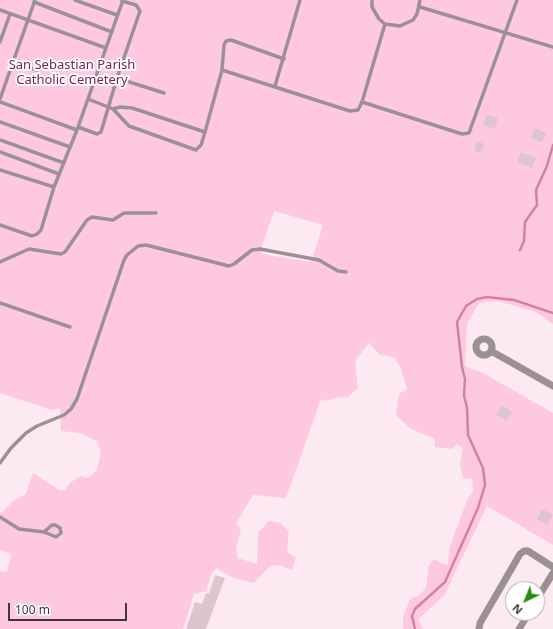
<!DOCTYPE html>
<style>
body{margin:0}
#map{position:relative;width:553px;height:629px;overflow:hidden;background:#fde9f1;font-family:"Noto Sans",sans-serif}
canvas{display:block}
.north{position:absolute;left:505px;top:581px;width:40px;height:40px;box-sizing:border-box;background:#fff;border:1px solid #b3afb1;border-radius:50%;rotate:223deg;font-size:11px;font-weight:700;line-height:16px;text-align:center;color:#41373b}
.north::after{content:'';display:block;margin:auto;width:14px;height:18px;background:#278e0d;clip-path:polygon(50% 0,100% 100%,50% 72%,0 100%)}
.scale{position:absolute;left:8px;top:603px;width:119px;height:18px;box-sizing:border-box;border:2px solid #41373b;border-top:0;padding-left:5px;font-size:12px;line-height:14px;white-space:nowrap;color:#41373b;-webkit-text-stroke:3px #fff;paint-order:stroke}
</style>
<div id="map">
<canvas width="553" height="629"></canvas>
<div class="north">N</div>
<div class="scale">100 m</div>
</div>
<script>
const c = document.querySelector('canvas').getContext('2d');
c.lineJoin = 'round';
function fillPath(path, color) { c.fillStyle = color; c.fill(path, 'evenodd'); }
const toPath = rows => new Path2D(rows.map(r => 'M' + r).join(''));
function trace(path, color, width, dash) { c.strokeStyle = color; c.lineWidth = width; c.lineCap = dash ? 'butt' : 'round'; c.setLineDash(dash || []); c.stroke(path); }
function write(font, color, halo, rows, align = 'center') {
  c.font = font + ' "Noto Sans",sans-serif'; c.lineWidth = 4; c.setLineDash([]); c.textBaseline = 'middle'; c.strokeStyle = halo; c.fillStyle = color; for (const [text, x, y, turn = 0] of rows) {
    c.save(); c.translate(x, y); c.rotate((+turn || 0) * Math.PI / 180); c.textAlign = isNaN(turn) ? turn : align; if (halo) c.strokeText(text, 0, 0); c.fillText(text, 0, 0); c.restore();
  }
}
fillPath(toPath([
 [0,0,553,0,553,324,536,312,498,301,479,303,467,324,465,366,485,374,553,413,553,545,487,506,444,596,418,619,423,629,403,629,403,616,410,599,418,596,426,588,429,565,434,559,443,564,448,564,449,549,467,500,473,491,472,479,463,478,460,464,463,449,457,444,452,449,435,447,435,439,411,429,396,415,399,394,407,389,401,369,395,358,379,354,369,343,355,361,358,388,348,397,335,398,327,401,321,399,286,498,253,495,236,523,241,530,236,547,238,558,257,564,258,533,269,521,280,523,289,531,287,552,296,558,292,570,280,565,270,566,254,583,234,578,216,568,212,573,206,591,194,594,183,629,0,629,0,571,7,572,11,554,0,550,0,514,13,501,26,494,33,473,59,490,65,490,70,483,80,476,88,478,97,470,101,452,97,441,79,433,61,431,60,408,52,410,0,393],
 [487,114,498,118,494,128,483,125],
 [274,211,323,225,311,262,262,254,262,246]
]), '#fec9e0');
trace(toPath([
 [520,250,524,241,525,222,537,205,536,190,547,166,553,145],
 [415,629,412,616,415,609,445,582,478,508,485,485,483,468,468,435,467,408,464,395,465,379,462,367,457,322,466,306,477,299,487,297,514,300,553,313]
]), '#d280a7', 2.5);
fillPath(toPath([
 [487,114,498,118,495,129,483,125],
 [535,128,546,133,542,142,531,138],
 [477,141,484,144,481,153,474,151],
 [521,152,536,158,532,168,517,162],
 [502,405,513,412,506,421,496,414],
 [542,509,553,515,547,525,537,519],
 [215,575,225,578,206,629,186,629,195,602,202,604,206,593,209,594]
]), '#ddc5cf');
trace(toPath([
 [75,0,117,15],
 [372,0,372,7,379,19,385,24,400,26,413,20,417,14,420,0],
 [34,2,112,32],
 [420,7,553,47],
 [0,10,106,48],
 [0,42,10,14],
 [14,63,37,70],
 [222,70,350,111,358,110,362,102,385,24],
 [117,78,164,93],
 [275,86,300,0],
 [0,99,35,0],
 [88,99,113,109,129,126,196,150,201,145,205,132,222,70,224,45,226,41,231,40,284,59],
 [0,102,77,130],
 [362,102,462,134,469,133,517,0],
 [113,109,120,107,132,108,205,132],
 [0,122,70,147],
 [78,127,97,134,101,132,117,78,140,11,136,5,122,1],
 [0,140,64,163],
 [0,152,59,174],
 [0,170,54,187],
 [0,225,32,236,37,234,41,230,54,187,77,130,123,0],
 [0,262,29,249,61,254,65,252,87,220,92,217,113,220,124,213,156,213],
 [0,303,70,327],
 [0,463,11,448,26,433,37,426,64,415,71,409,77,399,124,260,127,255,138,246,146,245,229,266,234,264,252,250,260,249,319,260,338,271,346,272],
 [0,517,19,529,44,532,56,537,61,533,60,528,55,525,52,525,44,532]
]), '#9b9195', 3.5);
trace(toPath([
 '476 347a8 8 0 1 1 16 0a8 8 0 1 1-16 0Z',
 [491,351,553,386],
 [537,599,553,573],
 [479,629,480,623,520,554,524,551,528,551,553,567],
 [519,629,529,613]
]), '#9b9195', 7);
write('13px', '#802055', '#fff', [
 ["San Sebastian Parish",72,65],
 ["Catholic Cemetery",72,80]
]);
</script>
